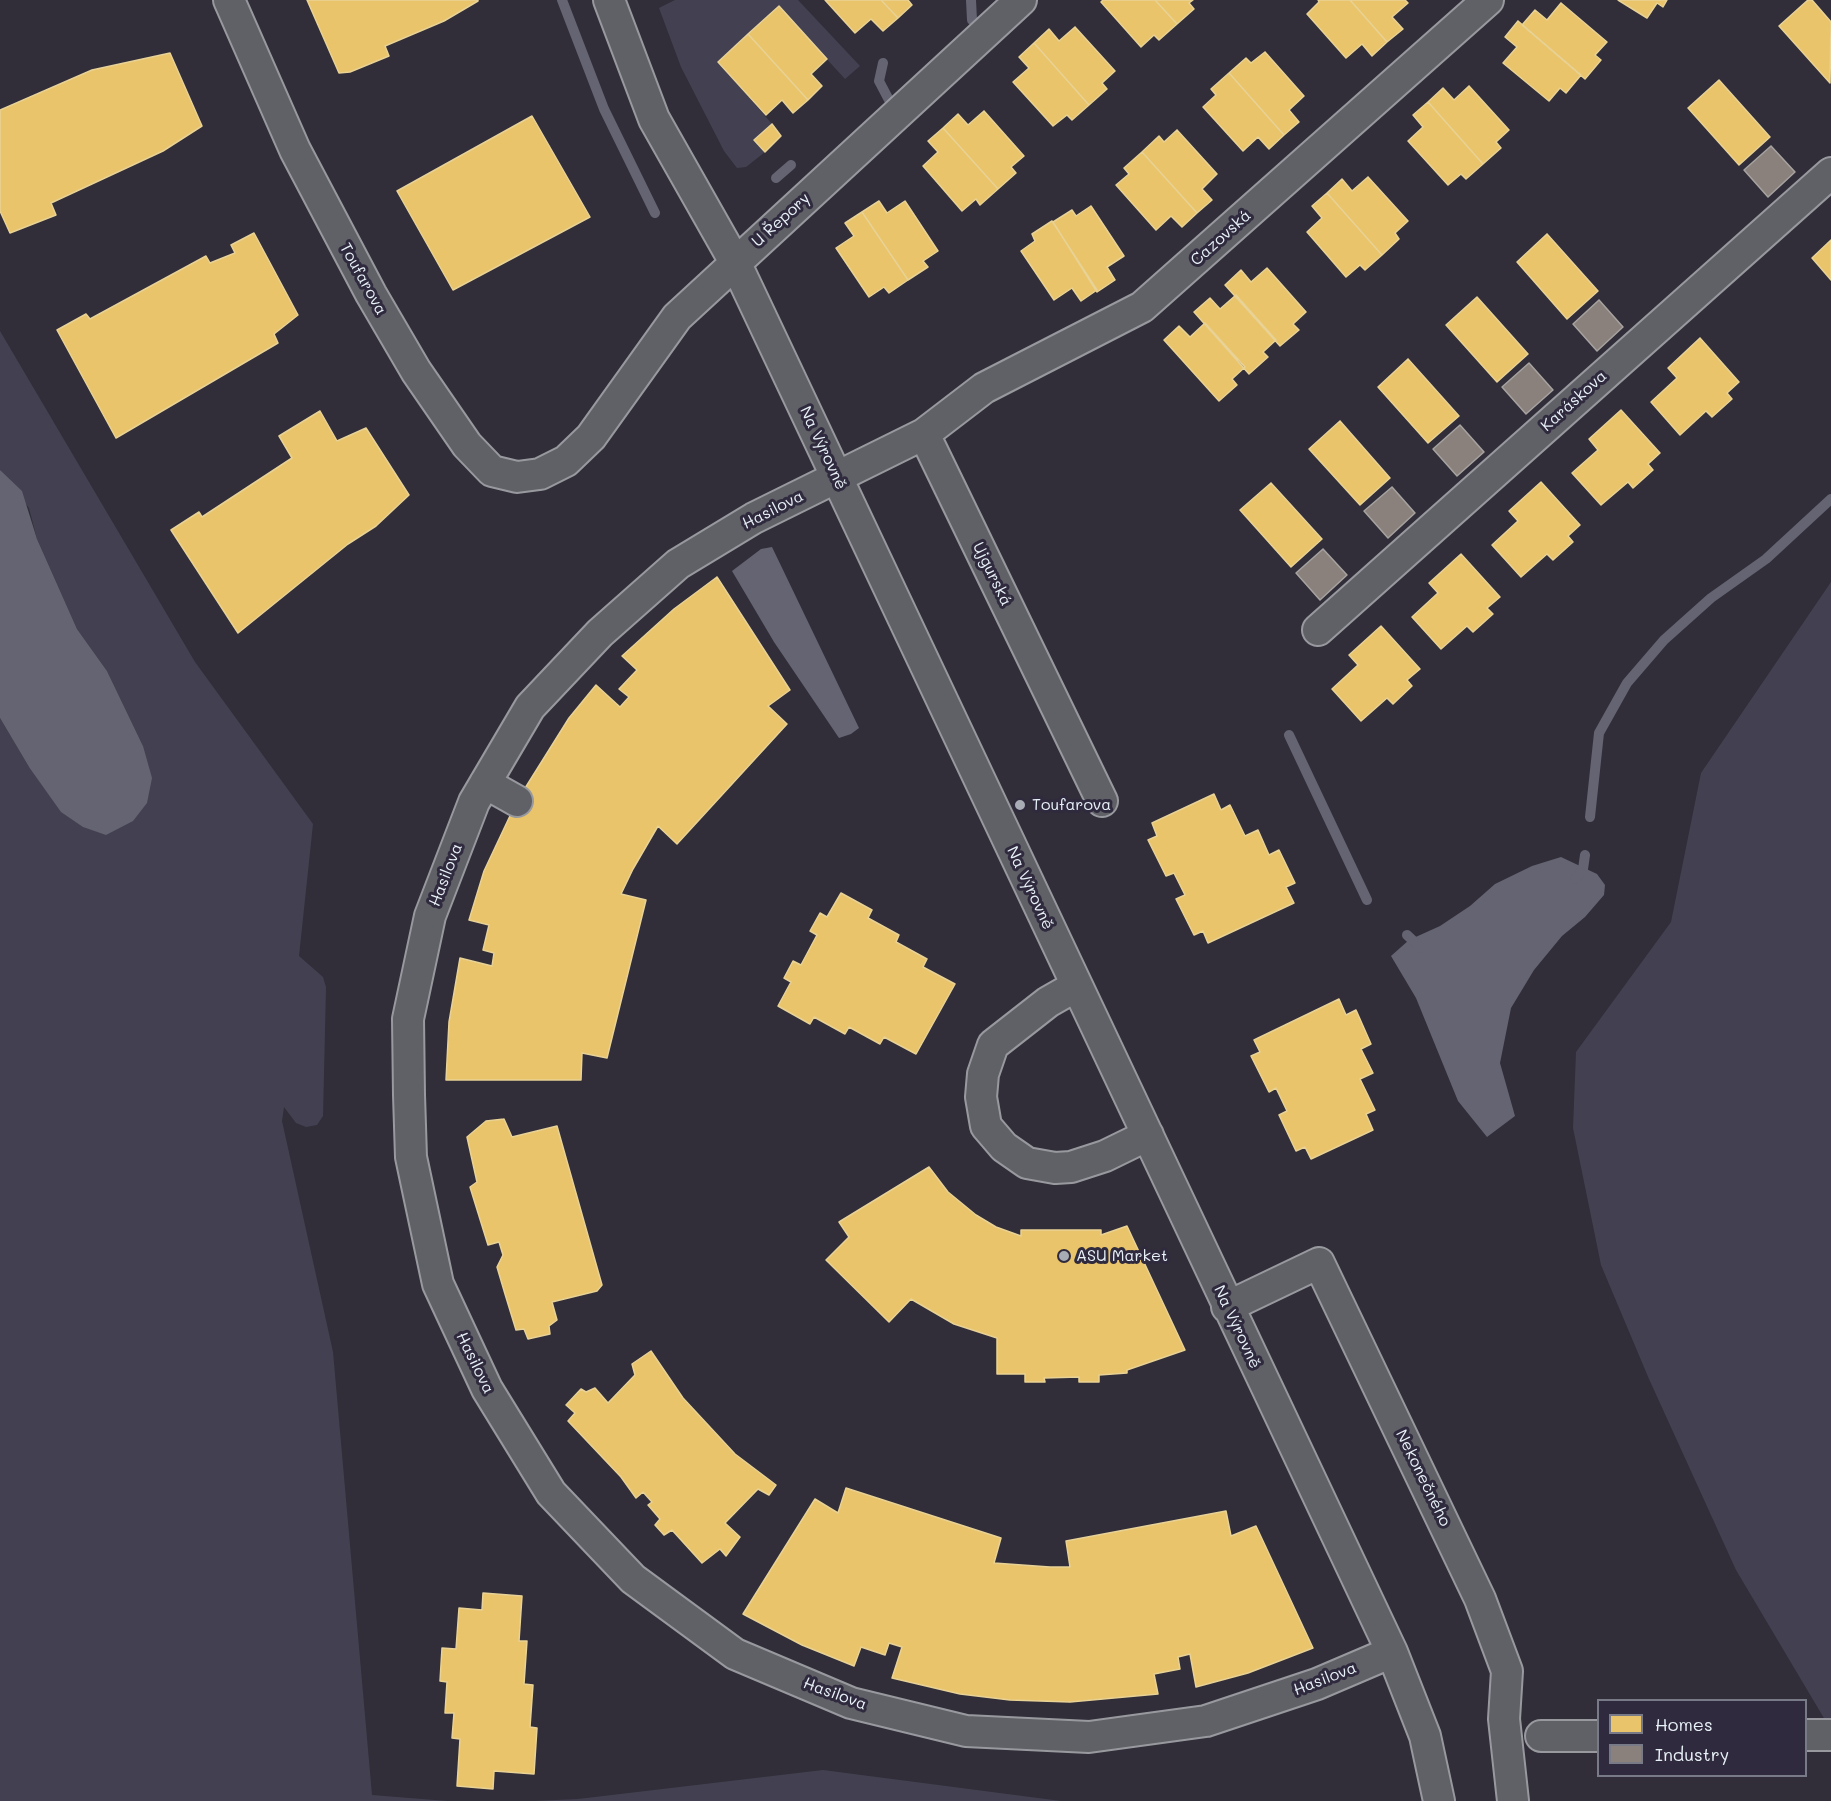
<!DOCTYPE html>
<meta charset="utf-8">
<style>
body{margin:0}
#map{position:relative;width:1831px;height:1801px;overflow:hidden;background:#312e39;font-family:Mali,sans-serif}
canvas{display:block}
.legend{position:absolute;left:1597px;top:1699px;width:210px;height:78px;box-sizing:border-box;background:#2f2a3d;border:2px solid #797a88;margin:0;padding:8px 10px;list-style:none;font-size:18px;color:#e8f1f8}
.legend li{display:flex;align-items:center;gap:12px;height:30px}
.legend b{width:30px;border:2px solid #797a88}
</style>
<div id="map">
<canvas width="1831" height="1801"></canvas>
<ul class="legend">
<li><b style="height:16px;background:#e9c46a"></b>Homes</li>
<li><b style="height:16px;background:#8a817c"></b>Industry</li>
</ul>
</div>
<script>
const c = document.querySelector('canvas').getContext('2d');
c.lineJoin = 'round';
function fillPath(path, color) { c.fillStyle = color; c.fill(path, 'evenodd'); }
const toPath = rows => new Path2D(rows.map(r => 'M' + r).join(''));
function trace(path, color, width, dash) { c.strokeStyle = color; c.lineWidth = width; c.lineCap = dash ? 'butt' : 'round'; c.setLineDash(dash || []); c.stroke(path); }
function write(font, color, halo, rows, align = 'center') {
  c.font = font + ' Mali,sans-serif'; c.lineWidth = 6; c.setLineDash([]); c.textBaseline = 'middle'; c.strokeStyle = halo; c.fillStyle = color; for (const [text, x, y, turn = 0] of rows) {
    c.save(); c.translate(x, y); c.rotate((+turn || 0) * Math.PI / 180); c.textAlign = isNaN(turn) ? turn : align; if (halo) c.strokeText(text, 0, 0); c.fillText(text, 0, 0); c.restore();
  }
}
fillPath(toPath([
 [675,0,798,0,860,66,845,79,778,6,718,62,772,124,755,140,765,152,746,167,737,168,724,151,681,67,659,8],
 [0,331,195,662,313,824,299,956,323,977,326,987,323,1116,317,1125,306,1127,296,1123,284,1107,282,1121,333,1352,372,1795,447,1801,0,1801,0,718,29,767,143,746,107,671,77,629,37,539,29,508,0,470],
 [1831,582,1831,1730,1736,1570,1649,1379,1601,1265,1573,1128,1576,1052,1671,922,1701,773],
 [823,1770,1061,1801,534,1801,578,1799]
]), '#434151');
fillPath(toPath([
 [0,470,22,491,37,539,77,629,107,671,143,746,152,778,147,803,133,821,106,835,83,827,61,812,29,767,0,718],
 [772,547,859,728,851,734,839,738,774,642,732,571,761,549],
 [1561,857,1597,874,1605,885,1604,895,1585,917,1562,936,1534,970,1511,1008,1500,1063,1515,1116,1487,1137,1458,1101,1416,998,1391,956,1409,940,1440,926,1470,906,1495,884,1532,866]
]), '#646472');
const homes = toPath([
 [307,0,478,0,478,1,444,21,385,46,389,56,350,72,339,73,307,0],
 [825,0,881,0,898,18,883,31,871,19,855,33,825,0],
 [881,0,908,0,912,5,898,18,881,0],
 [1103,0,1155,0,1177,24,1159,40,1154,35,1141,47,1101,2,1103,0],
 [1155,0,1193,0,1189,3,1194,9,1177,24,1155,0],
 [1318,0,1350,0,1387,42,1372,56,1362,44,1346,58,1307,14,1319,2,1318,0],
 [1350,0,1405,0,1408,3,1392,17,1403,29,1387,42,1350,0],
 [1618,0,1667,0,1663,7,1657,3,1647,18,1618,0],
 [1808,0,1812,0,1831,22,1830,83,1779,26,1808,0],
 [1561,3,1607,42,1595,55,1601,60,1585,79,1522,25,1535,10,1547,20,1561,3],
 [779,6,827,59,811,74,822,86,808,100,748,34,779,6],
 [1518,21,1581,75,1566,93,1560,88,1549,101,1503,63,1517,47,1505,37,1518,21],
 [1075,27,1115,71,1102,83,1107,89,1089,105,1034,43,1049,29,1059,41,1075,27],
 [748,34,808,100,793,113,782,100,766,115,718,62,748,34],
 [1034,43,1089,105,1072,120,1067,115,1053,126,1013,82,1029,68,1019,57,1034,43],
 [1265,52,1304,96,1289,110,1299,122,1284,135,1229,73,1246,58,1251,63,1265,52],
 [170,53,202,126,163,151,51,203,56,215,10,233,0,211,0,110,92,70,170,53],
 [1229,73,1284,135,1269,149,1258,137,1243,151,1203,107,1216,95,1211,89,1229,73],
 [1719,80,1770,137,1739,165,1688,108,1719,80],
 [1469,86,1509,130,1496,142,1501,148,1483,164,1428,102,1443,88,1454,100,1469,86],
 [1428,102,1483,164,1466,179,1461,174,1448,185,1408,141,1423,127,1413,115,1428,102],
 [984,111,1024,156,1011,167,1016,173,998,189,943,128,958,114,968,125,984,111],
 [532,116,590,217,453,290,397,191,532,116],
 [772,124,781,136,765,152,754,140,772,124],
 [943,128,998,189,980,205,976,199,962,211,923,166,938,152,928,141,943,128],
 [1177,130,1217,174,1202,189,1212,200,1197,213,1142,152,1159,136,1164,142,1177,130],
 [1142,152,1197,213,1182,227,1171,216,1156,230,1116,185,1129,174,1124,168,1142,152],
 [1368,177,1408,221,1395,233,1399,239,1382,255,1327,193,1342,179,1352,191,1368,177],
 [1327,193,1382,255,1365,270,1360,265,1346,277,1307,232,1322,218,1312,206,1327,193],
 [879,201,887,213,905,201,938,251,923,261,928,267,908,280,862,212,879,201],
 [1091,206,1124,256,1107,267,1115,280,1097,292,1053,222,1072,210,1076,216,1091,206],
 [862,212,908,280,889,293,884,287,869,297,836,248,854,236,845,223,862,212],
 [1052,221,1097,290,1081,301,1072,288,1054,300,1021,251,1035,241,1032,234,1052,221],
 [254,233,298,315,274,334,278,343,116,438,57,330,86,314,90,319,206,256,210,263,235,253,231,245,254,233],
 [1547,234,1598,291,1567,319,1517,262,1547,234],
 [1831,240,1831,280,1812,258,1831,240],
 [1267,268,1306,312,1293,324,1299,330,1280,346,1225,285,1241,270,1251,282,1267,268],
 [1236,295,1276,340,1263,352,1268,357,1249,374,1194,312,1210,298,1220,309,1236,295],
 [1477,297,1528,354,1497,382,1446,325,1477,297],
 [1205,323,1245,367,1232,379,1237,385,1219,401,1164,340,1179,326,1190,337,1205,323],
 [1700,338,1739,382,1727,393,1732,399,1712,417,1706,411,1680,435,1651,402,1677,378,1668,368,1700,338],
 [1408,359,1459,416,1428,443,1378,387,1408,359],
 [1621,410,1660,453,1648,464,1653,470,1633,488,1628,482,1601,505,1572,473,1598,450,1589,439,1621,410],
 [320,411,337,441,366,428,409,495,376,526,348,544,238,633,171,530,199,512,202,517,292,458,279,436,320,411],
 [1340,421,1390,478,1360,505,1309,449,1340,421],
 [1541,482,1580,525,1568,536,1573,542,1553,560,1547,554,1521,577,1492,545,1518,521,1509,511,1541,482],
 [1271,483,1322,539,1291,567,1240,510,1271,483],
 [1461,554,1500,597,1487,608,1493,614,1473,632,1467,626,1441,649,1412,617,1438,593,1429,583,1461,554],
 [717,577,790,690,768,706,787,724,677,844,658,826,633,869,621,894,646,900,607,1058,582,1053,581,1080,446,1080,449,1022,460,958,492,966,494,953,483,950,489,925,469,920,484,871,517,801,569,718,596,685,620,707,629,697,619,689,637,670,622,656,674,609,717,577],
 [1381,626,1420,669,1407,680,1412,686,1393,704,1387,698,1361,721,1332,689,1358,665,1349,655,1381,626],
 [1214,794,1221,810,1230,805,1245,836,1258,830,1269,855,1279,850,1295,883,1286,887,1294,903,1208,943,1203,931,1194,935,1176,899,1185,895,1174,873,1166,876,1148,840,1157,836,1152,823,1214,794],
 [841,893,872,910,868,918,899,935,896,942,927,959,923,967,955,984,916,1054,884,1037,880,1044,849,1027,845,1034,814,1017,810,1024,778,1006,791,982,784,978,793,961,801,965,817,935,810,931,820,913,827,917,841,893],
 [1339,999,1346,1015,1356,1010,1371,1044,1361,1049,1373,1073,1360,1079,1375,1110,1366,1114,1373,1130,1311,1159,1305,1147,1296,1151,1279,1115,1287,1111,1276,1088,1269,1092,1251,1056,1260,1052,1254,1040,1339,999],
 [504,1119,512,1137,557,1126,602,1285,597,1291,552,1302,557,1320,549,1326,550,1334,528,1339,524,1329,516,1330,505,1294,497,1267,503,1255,499,1242,488,1245,470,1187,477,1182,467,1137,486,1121,504,1119],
 [929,1167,948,1192,976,1215,996,1227,1021,1236,1021,1230,1101,1230,1101,1235,1127,1226,1185,1350,1127,1370,1127,1373,1099,1375,1099,1382,1079,1382,1079,1377,1044,1378,1045,1382,1025,1382,1025,1374,997,1374,997,1338,954,1324,911,1299,889,1322,826,1260,849,1237,839,1222,929,1167],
 [651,1351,683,1398,735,1454,776,1485,769,1495,758,1489,725,1523,740,1537,726,1556,720,1549,702,1563,672,1530,664,1535,655,1525,660,1519,648,1505,652,1502,643,1492,636,1498,621,1477,568,1421,575,1413,566,1405,581,1389,586,1392,595,1388,608,1403,635,1375,632,1364,651,1351],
 [846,1488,1001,1538,994,1563,1050,1567,1070,1567,1066,1541,1226,1511,1231,1536,1256,1526,1313,1648,1248,1673,1196,1687,1190,1654,1178,1657,1180,1669,1154,1674,1158,1694,1070,1702,1010,1700,960,1694,892,1678,902,1647,889,1643,885,1655,861,1647,854,1666,802,1645,743,1614,815,1499,838,1513,846,1488],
 [483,1593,522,1596,519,1641,527,1641,524,1684,533,1685,530,1727,537,1728,534,1774,494,1771,493,1789,457,1786,460,1739,452,1738,454,1713,445,1713,447,1682,440,1681,442,1648,456,1649,459,1608,482,1610,483,1593]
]);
fillPath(homes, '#e9c46a');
trace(homes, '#e9d295', 1.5);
const industry = toPath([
 [1771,146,1795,172,1768,197,1744,170,1771,146],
 [1599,300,1623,327,1597,351,1573,324,1599,300],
 [1529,363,1553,390,1526,414,1502,387,1529,363],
 [1460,425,1484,452,1457,476,1433,449,1460,425],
 [1392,487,1415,513,1388,538,1364,511,1392,487],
 [1323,549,1347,575,1320,600,1296,573,1323,549]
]);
fillPath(industry, '#8a817c');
trace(industry, '#a6a3a1', 1.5);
trace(toPath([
 [562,0,604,109,655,213],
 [971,0,972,20],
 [883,63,879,81,889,100],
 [776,178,791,165],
 [1289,735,1367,900],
 [1590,817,1599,733,1627,683,1664,640,1711,598,1766,559,1831,499],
 [1575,879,1583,869,1585,855],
 [1407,935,1421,948]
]), '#646472', 10);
const street = toPath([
 [229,0,295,150,371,294,416,371,467,445,492,471,517,477,540,474,566,461,591,437,677,317,1021,0],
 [609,0,654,119,735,262,1392,1652,1425,1736,1439,1801],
 [924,434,984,388,1142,307,1488,0],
 [1318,630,1831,173],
 [485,783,517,801],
 [1102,801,924,434,754,518,678,564,600,633,530,707,474,802,430,916,408,1019,409,1095,411,1157,438,1284,487,1389,551,1493,633,1579,735,1654,851,1703,966,1731,1089,1737,1206,1721,1317,1684,1392,1652],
 [1076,986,1048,1002,993,1045,983,1074,981,1097,986,1126,1004,1147,1027,1163,1055,1168,1071,1167,1105,1156,1148,1135],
 [1227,1307,1319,1263,1480,1599,1507,1671,1504,1719,1513,1801],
 [1806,1735,1831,1735],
 [1541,1736,1598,1736]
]);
trace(street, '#98999f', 34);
trace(street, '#606067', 30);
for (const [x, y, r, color] of [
 [1020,805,6,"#a8adb5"],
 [1064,1256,6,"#a8adb5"]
]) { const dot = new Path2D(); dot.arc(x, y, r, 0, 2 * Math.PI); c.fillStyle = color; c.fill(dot); trace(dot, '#2f2a3d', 2); }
write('16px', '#e8f1f8', '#2f2a3d', [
 ["U Řepory",781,220,-42],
 ["Cazovská",1221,238,-42],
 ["Toufarova",363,279,61],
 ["Karáskova",1574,401,-42],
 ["Na Výrovně",823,448,65],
 ["Hasilova",773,510,-27],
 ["Ujgurská",992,574,64],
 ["Hasilova",446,875,-69],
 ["Na Výrovně",1030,888,65],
 ["Na Výrovně",1237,1327,65],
 ["Hasilova",475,1363,64],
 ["Nekonečného",1423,1478,64],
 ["Hasilova",1325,1679,-21],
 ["Hasilova",835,1694,20]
]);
write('16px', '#e8f1f8', '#2f2a3d', [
 ["Toufarova",1032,805],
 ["ASU Market",1076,1256]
], 'left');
</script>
